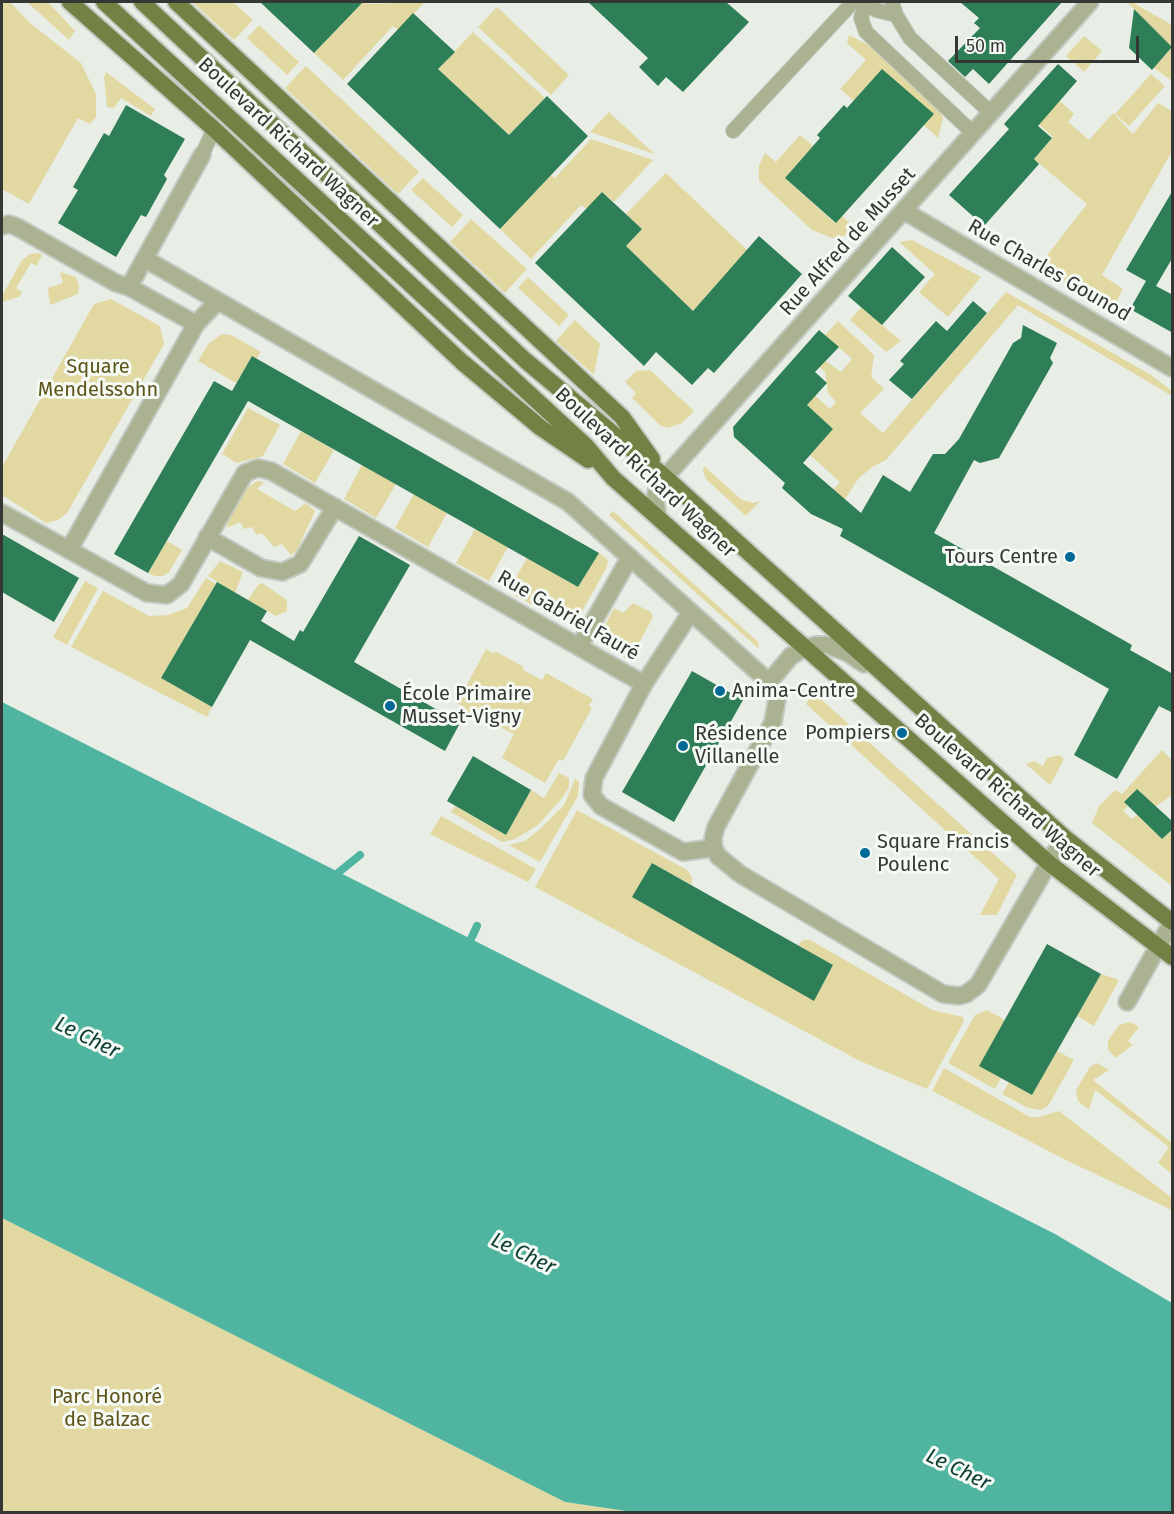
<!DOCTYPE html>
<meta charset="utf-8">
<style>
body{margin:0}
#map{position:relative;width:1174px;height:1514px;overflow:hidden;background:#e8ede6;font-family:"Fira Sans",sans-serif}
canvas{display:block}
.frame{position:absolute;inset:0;border:3px solid #353734;pointer-events:none}
.scale{position:absolute;left:955px;top:36px;width:184px;height:27px;box-sizing:border-box;border:3px solid #353734;border-top:0;padding-left:8px;font-size:18px;line-height:21px;white-space:nowrap;color:#353734;-webkit-text-stroke:4px #f5faf4;paint-order:stroke}
</style>
<div id="map">
<canvas width="1174" height="1514"></canvas>
<div class="frame"></div>
<div class="scale">50 m</div>
</div>
<script>
const c = document.querySelector('canvas').getContext('2d');
c.lineJoin = 'round';
function fillPath(path, color) { c.fillStyle = color; c.fill(path, 'evenodd'); }
const toPath = rows => new Path2D(rows.map(r => 'M' + r).join(''));
function trace(path, color, width, dash) { c.strokeStyle = color; c.lineWidth = width; c.lineCap = dash ? 'butt' : 'round'; c.setLineDash(dash || []); c.stroke(path); }
function write(font, color, halo, rows, align = 'center') {
  c.font = font + ' "Fira Sans",sans-serif'; c.lineWidth = 6; c.setLineDash([]); c.textBaseline = 'middle'; c.strokeStyle = halo; c.fillStyle = color; for (const [text, x, y, turn = 0] of rows) {
    c.save(); c.translate(x, y); c.rotate((+turn || 0) * Math.PI / 180); c.textAlign = isNaN(turn) ? turn : align; if (halo) c.strokeText(text, 0, 0); c.fillText(text, 0, 0); c.restore();
  }
}
fillPath(toPath([
 [5,2,10,2,30,23,81,63,96,94,96,117,90,124,78,118,29,204,2,189,2,4],
 [27,2,48,2,75,31,69,40],
 [192,2,233,2,253,20,234,40],
 [363,2,370,4,425,2,398,30,393,26,343,80,314,53],
 [1127,2,1132,2,1172,25,1172,81,1154,68,1172,47],
 [497,7,569,75,551,95,478,27],
 [259,25,299,62,287,75,247,38],
 [473,32,545,98,509,135,438,69],
 [849,35,874,48,939,109,943,118,938,138,924,125,854,101,840,89,866,60,847,43],
 [1084,36,1102,51,1084,72,1066,56],
 [306,66,419,172,398,194,285,88],
 [106,72,155,109,151,116,121,98,114,108,107,107,104,78],
 [1151,74,1165,86,1129,126,1115,114],
 [1060,101,1074,114,1068,122,1089,140,1113,113,1133,134,1158,103,1172,111,1172,151,1102,275,1123,289,1112,310,1038,267,1087,204,1034,159,1053,137,1034,120],
 [609,112,648,148,655,154,590,132],
 [800,135,813,146,785,178,835,223,842,216,857,229,852,234,832,238,812,230,759,181,759,166,765,153,776,162],
 [591,139,653,160,614,202,602,192,587,209,581,205,531,259,500,229,551,175,555,178],
 [666,173,747,250,693,311,626,246,642,229,626,214],
 [423,178,463,215,452,227,411,190],
 [471,219,527,269,505,293,450,242],
 [912,240,981,277,948,317,919,292,935,274,899,242],
 [40,253,42,256,36,266,31,263,16,288,22,292,19,297,2,302,2,296,22,260,30,254],
 [60,272,76,277,79,285,78,294,50,305,48,288,63,283],
 [528,277,569,315,559,326,518,288],
 [1006,292,1151,375,1172,391,1172,396,1018,305,886,460,872,467,858,479,840,507,828,496,840,482,810,455,833,429,800,399,809,390,830,409,836,402,828,393,825,372,816,364,819,356,841,372,852,359,825,335,838,321,874,355,871,377,884,389,860,413,883,433],
 [111,299,160,326,164,344,67,513,58,520,46,523,2,495,2,467,94,304],
 [862,307,889,331,901,341,886,352,850,320],
 [575,320,600,344,594,375,556,341],
 [222,334,231,335,261,352,256,359,252,357,236,383,198,361,208,344],
 [650,370,694,411,682,423,667,428,660,425,632,398,636,393,625,382,636,371],
 [248,408,280,425,263,456,237,463,222,454],
 [301,431,334,450,315,483,283,464],
 [362,465,396,484,376,518,344,499],
 [704,466,742,500,754,503,760,501,746,516,707,480,703,472],
 [257,481,264,482,257,489,295,511,306,503,315,511,297,550,291,555,282,544,274,547,262,533,256,535,252,527,244,529,240,522,227,528,228,521,246,489],
 [414,494,447,513,428,547,395,528],
 [613,511,758,642,759,649,620,525,609,515],
 [475,529,508,547,489,581,456,563],
 [167,541,182,550,169,572,163,576,155,576,148,573],
 [599,553,608,560,607,567,576,622,571,625,508,592,527,558,578,587],
 [220,561,243,572,235,593,208,576],
 [206,578,216,584,161,678,212,707,207,717,71,647,103,591,149,616,168,615,187,608],
 [85,581,98,588,67,645,53,637],
 [262,583,287,600,287,611,276,616,248,600,258,585],
 [633,603,651,612,653,617,632,656,627,659,606,648,600,635,614,608,623,613],
 [486,649,494,654,495,651,524,667,523,670,542,680,546,673,593,699,589,706,592,708,563,761,559,759,545,783,502,758,514,734,463,710,464,707,457,703],
 [813,692,1017,875,997,915,980,915,999,879,806,704],
 [1162,750,1172,760,1172,795,1155,807,1137,789,1124,802,1128,806,1123,811,1132,819,1137,815,1162,839,1170,832,1172,835,1172,886,1092,823,1099,806,1115,790,1122,794],
 [1059,755,1064,759,1050,785,1026,764,1034,761,1043,766,1047,758],
 [559,773,569,778,569,787,563,797,538,825,515,839,502,842,451,812,455,806,506,835,531,790,544,798],
 [575,779,579,782,578,796,540,862,509,845,525,841,540,829,564,805],
 [577,810,687,870,692,877,692,885,652,863,633,897,814,1000,833,966,798,945,803,940,810,940,932,1010,963,1017,964,1021,927,1089,860,1061,535,887],
 [441,816,536,869,528,882,430,834],
 [1101,974,1119,980,1094,1026,1077,1016],
 [987,1010,1005,1020,1001,1078,995,1089,948,1063,975,1015],
 [1130,1022,1139,1027,1128,1041,1133,1045,1115,1058,1108,1049,1108,1041,1119,1025],
 [1057,1051,1074,1060,1048,1106,1041,1110,1028,1108,1002,1094,1009,1082,1032,1095],
 [1097,1063,1109,1070,1093,1080,1172,1143,1172,1174,1158,1163,1169,1147,1095,1090,1089,1110,1078,1101,1076,1090,1090,1067],
 [944,1068,1030,1117,1039,1117,1059,1111,1172,1198,1172,1210,1070,1162,932,1091],
 [2,1218,565,1502,633,1512,2,1512]
]), '#e2d9a2');
fillPath(toPath([
 [2,702,1055,1234,1172,1303,1172,1512,633,1512,565,1502,2,1218]
]), '#4fb5a1');
trace(toPath([
 [339,872,360,855],
 [471,939,477,926]
]), '#4fb5a1', 8);
fillPath(toPath([
 [260,2,363,2,314,53],
 [588,2,726,2,749,22,683,92,666,77,658,86,639,67,648,58],
 [960,2,1062,2,989,84,973,69,965,77,948,61,980,28,974,23,979,18],
 [1134,9,1172,47,1152,70,1129,48],
 [413,13,455,52,438,69,509,135,547,96,588,136,500,229,347,84],
 [1058,64,1077,81,1038,126,1052,138,1034,159,1039,164,984,226,949,195,1009,129,1004,124],
 [882,69,934,114,836,223,785,178,820,138,817,135,844,105,847,108],
 [126,105,185,139,164,175,167,179,146,217,141,215,116,257,58,223,78,190,73,187,104,133,109,136],
 [1173,190,1173,257,1156,286,1173,295,1173,333,1130,309,1146,281,1126,270],
 [602,192,642,229,626,246,693,311,759,236,802,274,714,373,708,368,692,385,656,352,644,366,535,263],
 [892,247,925,277,882,325,848,296],
 [973,301,987,313,912,399,889,380,904,364,900,361,936,321,947,331],
 [1023,325,1057,343,1050,358,1053,363,999,458,980,463,974,460,934,533,1132,645,1130,650,1173,674,1173,713,1159,706,1117,779,1074,755,1109,689,840,536,843,529,811,514,782,488,785,483,734,437,733,427,819,330,839,347,815,372,827,383,807,405,833,429,803,463,861,513,883,475,910,492,933,454,945,454,959,439,1013,343,1021,338],
 [252,356,599,553,578,587,248,401,148,573,114,554,214,381,232,391],
 [2,534,79,578,54,622,2,592],
 [359,536,410,565,354,662,460,723,445,751,250,640,212,707,161,678,217,582,267,611,261,621,294,641,300,630,303,632],
 [692,671,743,700,674,822,622,792],
 [473,756,531,790,506,835,447,801],
 [1137,789,1173,822,1173,829,1162,839,1124,802],
 [652,863,833,965,814,1001,632,897],
 [1047,944,1101,974,1032,1095,979,1066]
]), '#2e7e57');
const service = toPath([
 [865,2,876,10,896,15],
 [866,2,861,18,866,32,973,133],
 [892,2,896,15,910,38,991,113],
 [733,131,853,2],
 [202,155,214,129]
]);
const minor = toPath([
 [904,211,1172,368],
 [2,226,9,224,17,227,116,283,129,287,196,324],
 [145,259,218,301],
 [129,287,202,155],
 [2,513,147,593,167,595,181,584,245,473,258,468,271,471,644,684,594,778,592,795,601,806,683,852,714,848],
 [658,517,655,498,658,485,1090,2],
 [207,537,261,568,282,572,300,564,335,507],
 [69,550,196,324,218,301,568,502,769,682,777,699,773,722,716,827,713,838,714,848,718,856,740,874,943,994,959,996,966,994,978,985,1064,837],
 [579,647,630,557],
 [769,682,791,656,805,648,817,645,827,645,848,653,864,664],
 [644,684,691,612],
 [1127,1002,1172,922]
]);
const primary = toPath([
 [70,2,214,129,462,362,541,428,588,460],
 [104,2,586,446,613,478,1050,864,1172,957],
 [142,2,526,361,665,477,1064,837,1172,922],
 [176,2,622,417,652,459]
]);
trace(service, '#c4c9c2', 16);
trace(minor, '#c4c9c2', 20);
trace(primary, '#c4c9c2', 20);
trace(service, '#aab292', 14);
trace(minor, '#aab292', 16);
trace(primary, '#748145', 16);
for (const [x, y, r, color] of [
 [1070,557,6,"#006996"],
 [720,691,6,"#006996"],
 [390,706,6,"#006996"],
 [902,733,6,"#006996"],
 [683,746,6,"#006996"],
 [865,853,6,"#006996"]
]) { const dot = new Path2D(); dot.arc(x, y, r, 0, 2 * Math.PI); c.fillStyle = color; c.fill(dot); trace(dot, '#f5faf4', 2); }
write('20px', '#353734', '#f5faf4', [
 ["Boulevard Richard Wagner",288,143,43],
 ["Rue Alfred de Musset",848,242,-48],
 ["Rue Charles Gounod",1049,271,30],
 ["Boulevard Richard Wagner",645,473,43],
 ["Rue Gabriel Fauré",568,616,30],
 ["Boulevard Richard Wagner",1007,796,41]
]);
write('20px', '#5d5319', '#f5faf4', [
 ["Square",98,367],
 ["Mendelssohn",98,390],
 ["Parc Honoré",107,1397],
 ["de Balzac",107,1420]
]);
write('20px', '#353734', '#f5faf4', [
 ["Tours Centre",1058,557,"right"],
 ["Anima-Centre",732,691],
 ["École Primaire",402,694],
 ["Musset-Vigny",402,717],
 ["Pompiers",890,733,"right"],
 ["Résidence",695,734],
 ["Villanelle",695,757],
 ["Square Francis",877,842],
 ["Poulenc",877,865]
], 'left');
write('italic 21px', '#0e3d35', '#f5faf4', [
 ["Le Cher",87,1038,26],
 ["Le Cher",523,1254,26],
 ["Le Cher",958,1470,26]
]);
</script>
